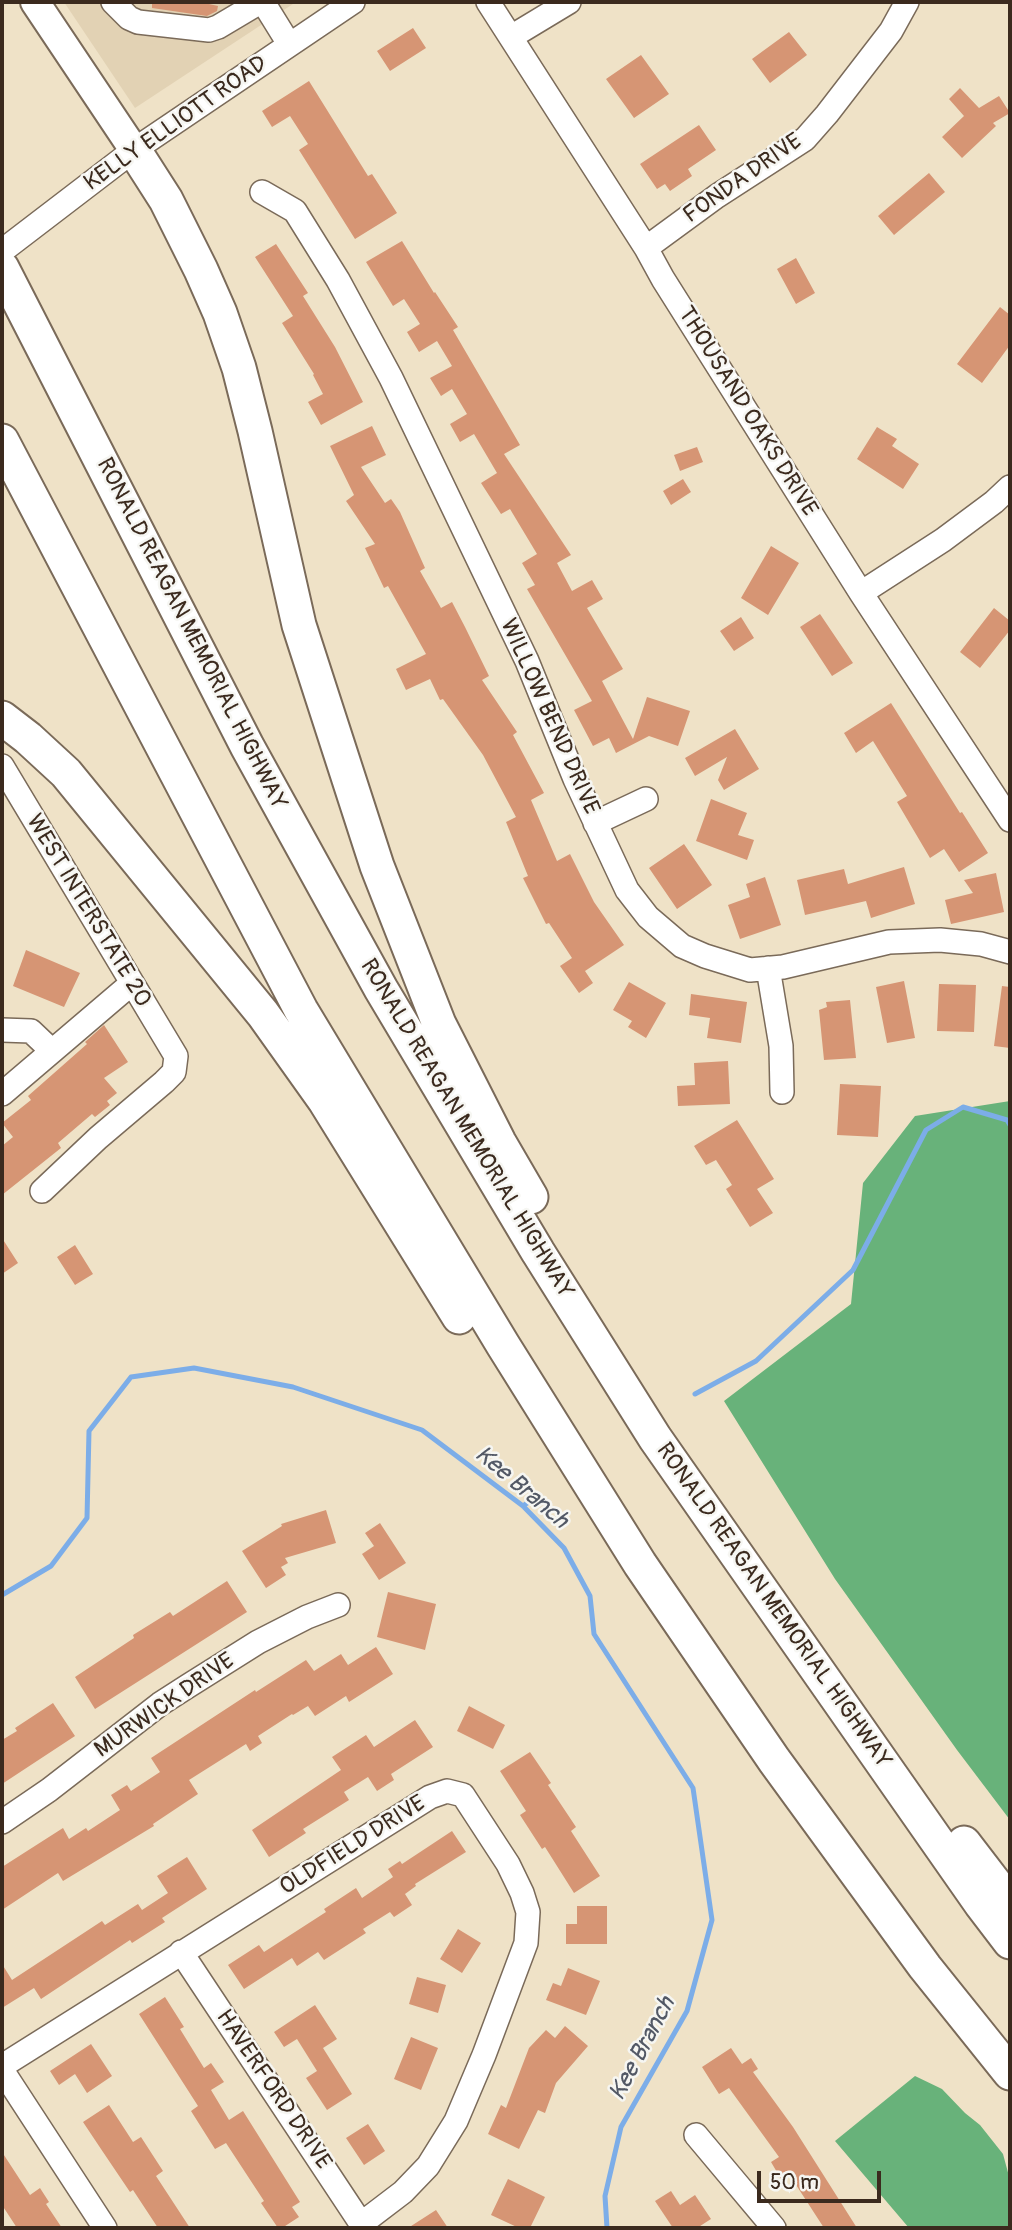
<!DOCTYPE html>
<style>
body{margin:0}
#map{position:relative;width:1012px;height:2230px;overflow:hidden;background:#efe2c7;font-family:Pangolin,sans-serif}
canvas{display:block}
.frame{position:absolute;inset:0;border:4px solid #3b2a1e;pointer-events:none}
.scale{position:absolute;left:757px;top:2171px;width:124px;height:32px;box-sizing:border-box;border:4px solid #3b2a1e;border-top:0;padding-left:9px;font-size:21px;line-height:24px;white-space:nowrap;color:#3b2a1e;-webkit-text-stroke:5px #f6f6f2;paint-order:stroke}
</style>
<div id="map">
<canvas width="1012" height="2230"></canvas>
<div class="frame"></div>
<div class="scale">50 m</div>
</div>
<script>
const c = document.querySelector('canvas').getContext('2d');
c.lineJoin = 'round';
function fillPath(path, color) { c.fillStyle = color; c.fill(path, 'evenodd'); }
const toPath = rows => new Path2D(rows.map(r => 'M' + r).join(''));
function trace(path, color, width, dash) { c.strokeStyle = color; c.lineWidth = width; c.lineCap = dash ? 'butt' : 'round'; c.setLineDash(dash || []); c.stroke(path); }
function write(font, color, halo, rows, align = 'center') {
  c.font = font + ' Pangolin,sans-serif'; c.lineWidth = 5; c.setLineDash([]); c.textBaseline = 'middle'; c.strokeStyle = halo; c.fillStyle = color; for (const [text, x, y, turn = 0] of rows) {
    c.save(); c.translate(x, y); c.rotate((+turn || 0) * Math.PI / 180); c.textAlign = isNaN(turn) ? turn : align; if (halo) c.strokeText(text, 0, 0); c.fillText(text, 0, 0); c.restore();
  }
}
fillPath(toPath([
 [64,2,296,2,135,108]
]), '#e2d2b4');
fillPath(toPath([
 [1010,1101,1010,1820,957,1750,835,1579,724,1401,851,1304,863,1183,915,1116],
 [915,2076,942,2089,965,2113,980,2125,1003,2154,1010,2180,1010,2228,909,2228,835,2141]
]), '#68b27a');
trace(toPath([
 [695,1394,756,1361,853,1270,926,1130,963,1107,1007,1120,1010,1125],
 [523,1506,534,1498],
 [2,1595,51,1566,87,1518,89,1431,131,1377,194,1368,293,1387,422,1430,523,1506,564,1548,590,1596,594,1634,693,1788,712,1920,687,2011,621,2127,605,2196,607,2228]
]), '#7cade8', 5);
fillPath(toPath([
 [152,2,200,2,218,6,217,11,207,16,152,8],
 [413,28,426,48,390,71,377,51],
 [789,32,807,55,770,83,752,59],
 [641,55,669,94,634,118,606,79],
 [309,81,368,176,372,174,397,213,355,239,299,150,308,144,290,116,272,127,262,111],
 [960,88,979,108,999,96,1010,113,993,123,996,126,962,158,942,137,964,116,949,99],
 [699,125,716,150,688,169,692,176,670,191,665,184,657,189,640,164],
 [929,173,945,192,894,235,878,216],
 [402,241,434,293,435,292,458,327,453,330,520,445,504,454,571,555,557,563,572,591,592,580,603,599,587,608,623,669,602,681,633,739,647,697,690,711,678,746,649,736,616,753,609,738,593,746,574,710,592,701,527,589,535,585,522,563,537,554,510,509,501,514,481,483,497,473,474,434,460,442,450,424,467,414,452,389,441,396,430,378,452,366,437,341,419,352,407,332,420,324,404,299,393,306,366,262],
 [276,244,308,293,303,296,335,347,363,402,321,425,308,402,323,394,313,375,314,374,282,323,293,316,255,257],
 [796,258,815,293,796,304,777,269],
 [1000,307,1010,315,1010,345,982,383,957,364],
 [372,426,386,455,361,467,385,503,391,499,400,512,425,568,420,571,441,608,452,602,465,627,489,676,482,680,517,732,513,735,544,793,531,800,557,861,570,854,594,902,624,945,585,971,593,983,579,993,560,966,572,958,549,923,546,924,523,878,528,876,506,822,516,817,483,755,443,699,440,700,430,679,406,690,396,669,426,654,388,586,384,588,365,548,375,544,346,501,354,495,330,446],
 [877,427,897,439,892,446,919,464,903,489,857,459],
 [697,447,703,462,680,471,674,455],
 [683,479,691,492,671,505,663,491],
 [771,546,799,563,768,615,741,598],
 [994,608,1010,621,1010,630,980,668,960,652],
 [820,614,853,663,832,676,800,627],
 [741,617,754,638,734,651,720,631],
 [891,703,960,813,962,812,988,853,959,872,944,849,930,858,897,802,907,796,873,741,856,753,844,733],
 [735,729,759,769,724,790,718,780,727,757,695,776,685,758],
 [711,799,747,813,738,835,754,840,747,860,696,841],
 [684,844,712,885,677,909,649,868],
 [904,867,915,904,871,918,866,901,805,915,797,880,844,869,848,884],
 [996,873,1004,912,951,924,945,900,973,893,964,880],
 [765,877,781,925,740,939,728,905,750,897,746,884],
 [26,950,80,973,64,1007,13,986],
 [904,981,915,1038,887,1043,876,987],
 [629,982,666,1003,646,1038,628,1027,632,1021,613,1010],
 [939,984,976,985,974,1032,937,1031],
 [1002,986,1010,987,1010,1048,994,1046],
 [691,994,747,1002,741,1043,707,1038,710,1018,689,1015],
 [850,1000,856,1058,824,1060,819,1010,827,1007,826,1002],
 [104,1025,128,1062,104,1078,117,1093,107,1101,110,1105,95,1117,92,1114,58,1143,61,1148,2,1195,2,1146,13,1137,2,1123,31,1100,28,1096,87,1044,85,1042],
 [728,1061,730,1104,678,1106,677,1086,695,1085,694,1063],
 [840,1084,881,1086,878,1137,837,1135],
 [737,1120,774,1179,757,1189,773,1213,750,1227,726,1189,732,1185,716,1160,706,1165,694,1146],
 [2,1238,18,1263,2,1274],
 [75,1245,93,1274,75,1285,57,1257],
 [326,1510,336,1543,285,1558,288,1563,281,1567,286,1575,266,1588,242,1551,282,1526,281,1524],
 [380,1523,406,1563,379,1580,362,1554,374,1546,365,1533],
 [227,1581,247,1612,95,1709,75,1677,134,1638,133,1635,170,1612,173,1616],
 [388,1592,436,1604,425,1650,377,1637],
 [376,1647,393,1674,349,1702,346,1696,315,1716,308,1706,293,1715,292,1714,258,1736,262,1743,250,1751,246,1744,189,1780,198,1794,153,1824,154,1826,63,1881,58,1873,2,1910,2,1867,63,1828,69,1839,86,1828,88,1831,120,1810,111,1795,127,1785,131,1791,160,1772,151,1758,255,1690,256,1692,306,1660,314,1671,341,1654,348,1665],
 [53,1703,75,1736,2,1784,2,1740,17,1731,15,1728],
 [469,1706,505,1725,493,1749,457,1731],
 [415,1720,433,1747,391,1774,394,1780,377,1791,368,1777,344,1792,349,1800,303,1829,306,1833,269,1857,252,1830,341,1770,332,1757,366,1735,374,1747],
 [530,1752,551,1783,548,1785,576,1827,571,1831,600,1876,574,1893,545,1847,542,1849,520,1815,526,1811,500,1771],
 [452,1831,466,1852,415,1884,416,1886,405,1894,412,1905,394,1917,390,1912,363,1929,366,1933,324,1960,318,1952,297,1966,292,1958,244,1989,228,1965,259,1945,264,1952,326,1912,324,1909,356,1888,362,1898,393,1877,388,1869,400,1861,402,1864],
 [187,1857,207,1889,162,1918,165,1922,132,1943,130,1940,41,1999,34,1988,2,2008,2,1964,12,1980,102,1921,105,1925,138,1904,142,1910,168,1893,157,1876],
 [577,1906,607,1906,607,1944,566,1944,566,1924,577,1924],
 [458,1929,481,1943,462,1973,440,1959],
 [568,1968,600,1981,586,2015,546,2000,553,1983,561,1986],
 [417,1977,446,1985,438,2013,409,2004],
 [165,1997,184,2027,180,2029,204,2068,211,2063,224,2082,211,2090,229,2120,243,2111,300,2202,292,2207,299,2217,282,2228,278,2228,261,2203,264,2201,226,2143,215,2149,191,2111,198,2106,139,2014],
 [315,2005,337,2039,323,2048,352,2094,327,2110,306,2078,317,2071,297,2039,284,2047,274,2032],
 [565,2026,588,2046,556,2083,545,2113,538,2110,519,2149,488,2134,501,2105,506,2108,529,2048,546,2030,555,2038],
 [411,2037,438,2048,421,2090,394,2079],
 [91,2044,112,2076,87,2093,75,2074,59,2085,50,2071],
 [731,2048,742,2064,751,2058,758,2069,753,2072,793,2127,857,2228,824,2228,789,2174,781,2179,771,2162,779,2157,729,2088,719,2094,702,2067],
 [109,2105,133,2142,141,2137,163,2171,156,2176,190,2228,158,2228,133,2190,130,2192,103,2152,83,2122],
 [368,2124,385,2151,364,2165,346,2138],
 [2,2152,30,2195,40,2188,49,2202,46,2204,62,2228,17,2228,2,2205],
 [508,2179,545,2197,530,2228,519,2228,491,2215],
 [671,2191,680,2205,695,2195,711,2219,697,2228,673,2228,655,2201],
 [436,2210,448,2228,408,2228]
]), '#d69574');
const minor = toPath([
 [113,2,129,18,138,22,209,30,218,27,260,2],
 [263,2,289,44],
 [488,2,646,248,663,279,861,593,1010,820],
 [511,37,569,2],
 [262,192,295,211,338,280,391,378,527,661,575,779,627,890,648,917,682,946,705,956,750,970,783,967,889,942,940,940,981,944,1010,952],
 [646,248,717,196,805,139,827,114,891,31,907,2],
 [2,251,134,150,353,2],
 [861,593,943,540,994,502,1010,487],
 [2,766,176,1056,174,1072,164,1082,98,1138,42,1191],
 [595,823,646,799],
 [768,968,781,1046,782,1092],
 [2,1030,31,1031,51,1050],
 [2,1094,131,984],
 [2,1822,49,1790,160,1704,188,1686,258,1642,307,1617,338,1605],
 [181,1952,364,2228],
 [2,2066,430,1797,447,1791,463,1795,508,1864,522,1893,528,1912,526,1943,484,2055,456,2121,428,2166,403,2192,361,2224],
 [2,2070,105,2228],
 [696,2135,774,2228]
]);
const major = toPath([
 [35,2,134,150]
]);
const highway = toPath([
 [134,150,166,200,201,270,220,313,239,368,255,431,299,625,377,866,439,1024,499,1142,531,1197],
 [2,268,247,746,381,989,538,1252,655,1438,981,1904,1010,1942],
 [2,441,301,1010,503,1345,640,1564,774,1760,925,1967,1010,2073],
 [2,718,28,738,66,773,263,1014,325,1101,459,1317],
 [964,1843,1010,1903]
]);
trace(minor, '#7a6a59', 26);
trace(major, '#7a6a59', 32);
trace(highway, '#7a6a59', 37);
trace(minor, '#fff', 23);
trace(major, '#fff', 28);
trace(highway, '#fff', 33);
write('23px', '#3b2a1e', '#f6f6f2', [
 ["KELLY ELLIOTT ROAD",176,124,-35],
 ["FONDA DRIVE",743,179,-35],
 ["THOUSAND OAKS DRIVE",747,412,58],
 ["RONALD REAGAN MEMORIAL HIGHWAY",191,634,63],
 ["WILLOW BEND DRIVE",549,717,66],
 ["WEST INTERSTATE 20",88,911,59],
 ["RONALD REAGAN MEMORIAL HIGHWAY",466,1129,59],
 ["RONALD REAGAN MEMORIAL HIGHWAY",773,1606,55],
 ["MURWICK DRIVE",165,1706,-35],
 ["OLDFIELD DRIVE",353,1846,-32],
 ["HAVERFORD DRIVE",273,2090,56]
]);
write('italic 24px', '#525865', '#f6f6f2', [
 ["Kee Branch",521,1488,40],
 ["Kee Branch",643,2049,-62]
]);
</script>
